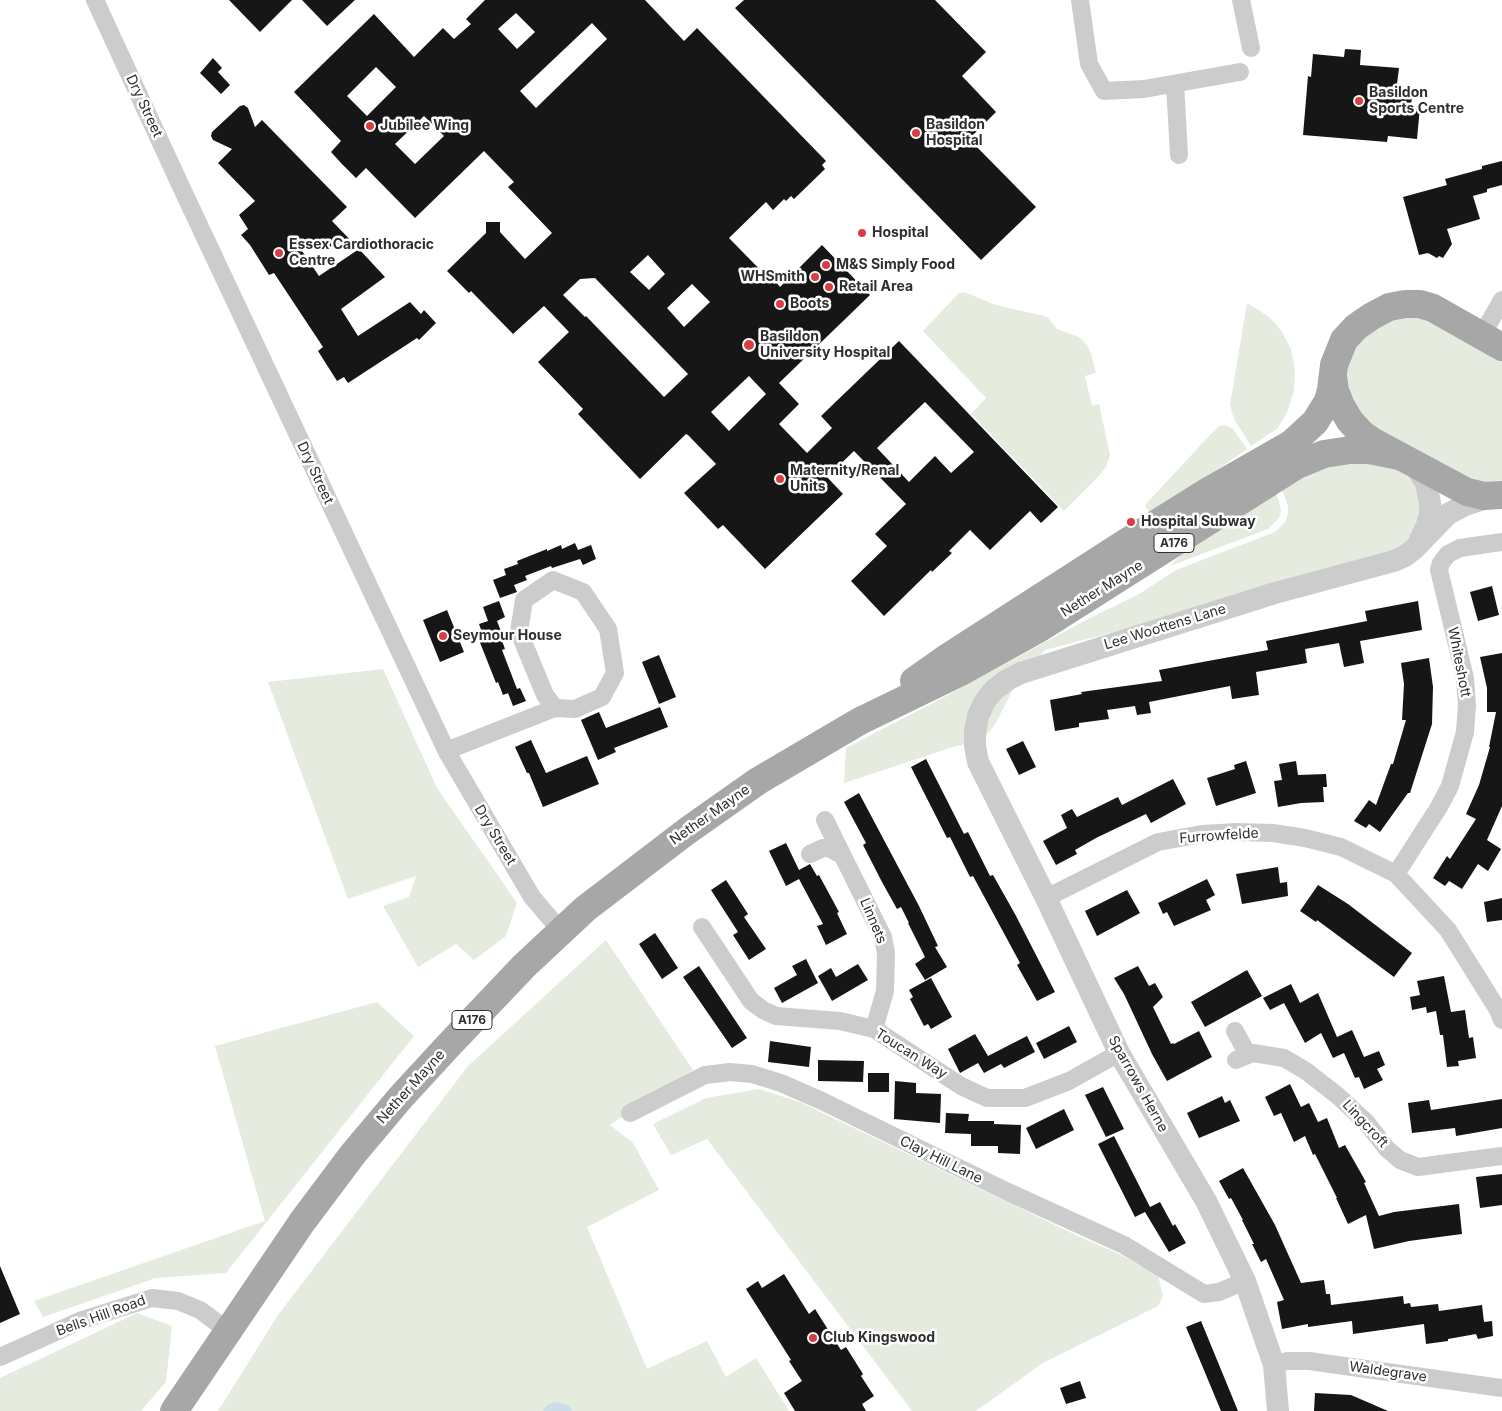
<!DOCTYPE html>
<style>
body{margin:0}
canvas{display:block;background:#fff}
</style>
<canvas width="1502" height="1411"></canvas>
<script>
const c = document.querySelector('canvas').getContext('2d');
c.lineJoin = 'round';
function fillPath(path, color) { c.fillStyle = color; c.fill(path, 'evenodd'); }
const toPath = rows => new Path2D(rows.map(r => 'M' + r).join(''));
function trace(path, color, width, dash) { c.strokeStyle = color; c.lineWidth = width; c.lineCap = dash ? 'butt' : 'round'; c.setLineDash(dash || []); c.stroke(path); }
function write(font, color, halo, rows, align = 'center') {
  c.font = font + ' Inter,sans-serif'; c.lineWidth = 5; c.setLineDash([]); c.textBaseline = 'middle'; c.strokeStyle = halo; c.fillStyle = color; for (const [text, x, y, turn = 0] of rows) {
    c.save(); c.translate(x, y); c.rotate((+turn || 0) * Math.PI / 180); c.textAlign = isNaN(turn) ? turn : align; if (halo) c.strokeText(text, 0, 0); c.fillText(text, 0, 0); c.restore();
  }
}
fillPath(toPath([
 [964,292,996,305,1044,316,1048,318,1057,329,1079,337,1087,345,1091,354,1096,373,1085,376,1092,406,1099,404,1110,455,1106,467,1098,477,1064,511,971,414,986,398,923,331,959,293],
 [1247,303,1268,316,1281,330,1291,349,1295,369,1294,391,1287,413,1277,429,1251,446,1234,419,1230,405],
 [1392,316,1423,317,1502,360,1502,484,1485,486,1376,433,1349,406,1345,363,1358,337],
 [1225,425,1233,429,1247,449,1169,503,1149,512,1145,505,1210,435,1219,426],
 [1376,462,1399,470,1407,476,1416,485,1420,496,1419,530,1402,548,1137,626,1045,650,1015,685,996,723,982,740,953,747,844,783,846,748,948,695,1084,621,1139,594,1176,570,1275,532,1286,521,1288,513,1288,506,1281,487,1324,464],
 [1275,492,1279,501,1281,511,1279,518,1268,529,1170,566,1195,541],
 [383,669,437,788,517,903,506,936,474,960,456,944,418,967,383,906,409,897,416,876,348,899,268,682],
 [606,940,693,1070,610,1125,633,1143,659,1190,587,1227,647,1369,707,1341,726,1377,756,1358,789,1411,218,1411,278,1315,468,1066],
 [377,1002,414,1036,226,1273,156,1278,43,1317,34,1301,265,1221,215,1046],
 [759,1089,800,1102,1080,1237,1119,1254,1158,1275,1163,1296,1158,1306,1043,1363,976,1411,912,1411,707,1139,671,1155,653,1124,706,1098],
 [137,1313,172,1326,166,1382,141,1411,0,1411,0,1378]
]), '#e5ebde');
fillPath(toPath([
 [555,1402,568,1405,572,1411,543,1411,547,1405]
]), '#ccddea');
fillPath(toPath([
 [229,0,292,0,260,32],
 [302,0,355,0,327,26],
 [485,0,645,0,684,41,697,28,826,161,822,165,825,169,794,199,791,196,786,201,784,199,773,210,766,202,729,238,774,284,776,282,780,287,822,245,870,295,779,383,799,404,779,424,807,453,832,428,821,416,899,341,1058,507,1041,523,1030,511,990,550,970,530,949,551,952,553,932,572,931,570,884,616,851,581,887,546,875,534,906,504,854,451,827,477,843,494,765,569,723,525,718,529,684,493,716,464,688,435,686,434,640,479,578,414,583,409,538,362,569,332,544,306,513,334,471,291,469,293,447,271,486,233,486,222,500,222,500,232,525,259,552,233,508,187,514,182,484,151,415,218,366,168,356,178,341,163,331,152,341,141,294,92,374,14,414,57,443,28,454,39,471,24,466,19],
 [516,13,535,32,517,49,498,29],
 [592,23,607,39,536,108,520,91],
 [376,67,396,87,367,116,347,96],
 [424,116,444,136,415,164,395,144],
 [648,255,665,274,649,290,630,272],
 [595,278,688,374,664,397,586,316,585,317,563,295,580,279],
 [692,284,710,302,684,327,667,308],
 [749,376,766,394,729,431,711,412],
 [925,402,974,452,951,473,935,456,909,482,877,448],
 [744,0,935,0,986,52,962,76,996,112,969,139,1036,207,981,260,735,8],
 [1345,49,1361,50,1360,65,1399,68,1397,84,1400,84,1400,93,1412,95,1411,107,1420,107,1417,139,1388,136,1387,142,1303,135,1308,76,1311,77,1313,54,1344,57],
 [213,58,222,68,218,72,230,85,221,94,200,73],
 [244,105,248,108,255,127,262,120,347,207,332,221,358,248,298,245,319,276,359,249,385,277,341,309,358,336,410,302,421,314,424,310,436,323,419,340,417,338,348,383,344,377,337,381,318,351,323,347,274,273,269,275,250,245,241,235,248,229,239,215,255,201,218,163,232,149,213,140,211,136,212,132,240,106],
 [1502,161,1502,185,1487,189,1487,192,1473,196,1480,219,1447,229,1452,244,1443,258,1439,256,1437,258,1428,253,1419,255,1403,197,1447,185,1445,179,1482,169,1482,166],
 [575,543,578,550,591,545,596,559,583,565,580,559,552,568,551,566,525,576,527,580,514,585,517,592,500,598,493,580,506,575,504,569,518,564,517,561,547,549,547,551,561,545,562,549],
 [1492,586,1499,615,1478,621,1470,592],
 [499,601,505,617,497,621,502,634,500,635,505,649,502,650,517,689,520,688,526,701,513,706,508,693,511,692,503,695,498,682,496,683,479,640,484,638,479,624,488,621,483,607],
 [1418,601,1422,630,1360,641,1364,663,1344,667,1339,643,1305,649,1307,663,1256,672,1259,695,1232,699,1230,686,1149,702,1151,713,1137,715,1135,706,1107,710,1109,719,1079,723,1079,727,1055,731,1050,700,1082,694,1081,692,1162,681,1159,670,1268,650,1266,641,1367,621,1365,611],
 [447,610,464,652,440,662,423,620],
 [1502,653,1502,806,1487,840,1501,849,1488,871,1478,864,1462,889,1449,881,1445,886,1433,878,1447,856,1450,859,1476,819,1466,814,1479,785,1490,747,1489,747,1496,712,1487,712,1487,688,1480,657],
 [659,655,676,697,659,704,642,662],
 [1429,658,1433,687,1432,724,1410,793,1408,793,1380,832,1369,824,1366,828,1354,821,1369,800,1376,805,1391,764,1393,764,1406,720,1402,720,1404,684,1401,663],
 [660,707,668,727,614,748,616,752,598,760,581,720,599,712,606,728],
 [531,740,546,773,587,756,599,784,543,807,529,773,527,773,515,747],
 [1023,741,1036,767,1019,775,1006,749],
 [926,759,964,834,968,832,990,876,993,875,1015,914,1055,992,1037,1001,1017,965,1020,963,973,876,970,877,950,837,947,838,911,767],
 [1246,761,1256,793,1216,806,1207,778,1235,769,1234,765],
 [1296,761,1298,775,1326,774,1327,787,1323,787,1324,802,1301,803,1278,807,1274,781,1282,780,1279,764],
 [1173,779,1186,804,1151,823,1146,814,1096,838,1075,850,1077,854,1056,865,1043,841,1067,828,1061,815,1072,809,1077,817,1118,797,1122,805],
 [859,793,919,906,938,946,935,947,947,967,925,980,915,964,925,957,908,923,909,923,901,907,897,909,882,882,863,845,866,843,844,802],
 [786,843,799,870,810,864,817,876,819,875,839,912,837,913,847,934,826,945,817,926,823,924,799,879,786,886,769,851],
 [1278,867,1280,883,1287,882,1288,896,1242,904,1236,874],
 [1207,879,1215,895,1206,900,1211,910,1174,926,1167,912,1163,914,1158,903],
 [726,880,748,914,744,917,766,949,749,960,733,935,738,932,711,890],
 [1318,885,1348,904,1412,953,1394,977,1317,920,1316,922,1300,911],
 [1127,890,1140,913,1097,936,1085,911],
 [1502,898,1502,920,1487,922,1484,902],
 [655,933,678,968,662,979,639,944],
 [806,959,818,983,782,1003,774,988,797,975,792,966],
 [858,964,868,980,832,1001,818,976,831,968,836,977],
 [699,966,747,1038,732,1048,683,977],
 [1138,966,1149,986,1155,983,1163,997,1153,1007,1171,1044,1173,1043,1174,1044,1199,1031,1212,1057,1167,1081,1152,1054,1124,994,1114,978],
 [1247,970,1262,996,1205,1027,1191,1002],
 [1444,976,1451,1012,1465,1010,1469,1038,1473,1037,1476,1058,1458,1061,1459,1066,1447,1067,1443,1035,1440,1035,1436,1011,1427,1013,1426,1007,1412,1010,1410,997,1420,995,1417,981],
 [931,978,952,1017,931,1029,928,1024,924,1026,910,999,913,997,909,990],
 [1291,984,1300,1003,1318,993,1337,1037,1352,1030,1364,1057,1379,1051,1385,1065,1377,1069,1383,1080,1364,1089,1359,1077,1355,1078,1344,1053,1333,1058,1321,1033,1305,1043,1284,1003,1270,1010,1263,998],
 [1069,1026,1077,1042,1044,1059,1036,1043],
 [975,1034,988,1056,1027,1036,1035,1052,1004,1068,1001,1064,984,1073,978,1063,960,1073,948,1049],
 [770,1041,811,1047,809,1067,768,1062],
 [818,1060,864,1061,863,1082,818,1081],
 [868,1073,889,1073,889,1092,868,1092],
 [895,1081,916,1083,916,1093,941,1094,940,1123,894,1119],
 [1290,1084,1301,1107,1309,1103,1318,1122,1327,1118,1339,1148,1345,1145,1366,1182,1364,1183,1379,1216,1394,1212,1459,1204,1462,1234,1409,1241,1374,1249,1366,1215,1348,1224,1336,1198,1337,1198,1315,1154,1313,1155,1305,1136,1294,1142,1281,1113,1274,1116,1265,1097],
 [1103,1087,1124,1129,1106,1137,1085,1095],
 [1222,1096,1225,1103,1230,1100,1240,1121,1199,1138,1187,1113],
 [1502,1099,1502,1128,1456,1136,1455,1128,1412,1133,1408,1103,1429,1100,1431,1110],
 [1064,1109,1074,1130,1036,1149,1026,1128],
 [946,1113,969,1114,968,1121,994,1121,994,1124,1021,1125,1020,1154,998,1153,998,1146,971,1146,971,1134,945,1133],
 [1114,1136,1150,1207,1160,1202,1173,1226,1175,1224,1186,1243,1169,1252,1145,1212,1135,1217,1098,1144],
 [1243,1168,1275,1225,1301,1283,1324,1280,1326,1294,1330,1294,1331,1305,1403,1296,1404,1304,1410,1303,1411,1307,1438,1304,1439,1311,1482,1305,1484,1322,1492,1321,1493,1336,1478,1339,1476,1334,1448,1339,1448,1341,1426,1344,1424,1324,1353,1334,1352,1321,1308,1327,1308,1324,1282,1329,1277,1302,1284,1300,1266,1259,1261,1262,1252,1244,1254,1244,1242,1220,1243,1220,1231,1198,1229,1199,1219,1181],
 [1502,1174,1502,1205,1480,1208,1476,1177],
 [0,1266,20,1314,0,1323],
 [784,1274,809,1314,815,1309,841,1350,846,1347,863,1374,861,1376,874,1396,862,1404,866,1411,795,1411,784,1393,802,1381,789,1361,791,1360,746,1289,758,1281,762,1288],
 [1201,1321,1238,1411,1221,1411,1186,1327],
 [1080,1381,1086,1398,1066,1404,1060,1388],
 [1315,1393,1351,1395,1388,1411,1314,1411]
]), '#161616');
trace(toPath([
 [95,0,184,193,447,752,532,897,561,931],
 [1080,0,1089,64,1104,91,1144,89,1240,72],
 [1241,0,1251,48],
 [1175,84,1179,155],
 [1492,337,1482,335,1502,300],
 [447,752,456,747,555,708,545,695,519,632,524,600,553,580,583,592,608,629,615,673,602,697,575,709,555,708],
 [825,820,883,937,886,953,885,991,874,1029],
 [810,854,823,848,829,848,842,855],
 [1396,874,1439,807,1450,786,1465,732,1467,705,1465,678,1439,570,1441,563,1448,554,1460,548,1502,542],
 [1046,898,1158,842,1202,834,1237,832,1273,833,1305,838,1341,847,1396,874,1448,930,1498,1010,1502,1020],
 [702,927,751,1001,763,1010,776,1016,840,1021,874,1029,961,1086,987,1098,1025,1098,1069,1081,1119,1053],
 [1235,1031,1248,1055],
 [1236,1060,1253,1053,1284,1058,1306,1071,1338,1096,1366,1122,1387,1149,1400,1160,1418,1167,1502,1156],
 [630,1113,705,1075,730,1072,752,1074,781,1083,822,1101,1008,1192,1124,1245,1204,1294,1219,1292,1245,1281],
 [0,1357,82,1320,152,1298,178,1301,200,1310,228,1331],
 [1274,1365,1287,1361,1309,1361,1502,1388]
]), '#ccc', 18);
trace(toPath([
 [1410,462,1417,469,1426,483,1430,503,1430,514,1427,525,1420,540],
 [1278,1411,1274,1365,1245,1281,1206,1201,1119,1053,1046,898,978,762,975,746,975,732,978,716,985,701,994,690,1007,680,1021,673,1275,593,1394,561,1405,556,1414,549,1448,514,1465,505,1493,496]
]), '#ccc', 22);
trace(toPath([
 [1333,377,1335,391,1341,406,1350,421,1362,434,1372,441,1467,492,1484,496,1502,495],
 [914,681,948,657,1122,545,1207,492,1291,444,1315,422,1328,401,1331,390,1334,365,1344,340,1356,327,1372,316,1389,307,1405,304,1420,304,1433,308,1502,347],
 [174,1411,302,1222,353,1154,401,1097,448,1046,524,966,585,909,687,831,758,781,860,721,959,673,1040,628,1297,465,1324,454,1350,450,1369,450,1399,456]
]), '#a7a7a7', 28);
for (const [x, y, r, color] of [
 [1359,101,5,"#d93e45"],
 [370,126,5,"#d93e45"],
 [916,133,5,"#d93e45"],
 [862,233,5,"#d93e45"],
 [279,253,5,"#d93e45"],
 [826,265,5,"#d93e45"],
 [815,277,5,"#d93e45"],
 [829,287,5,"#d93e45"],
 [780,304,5,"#d93e45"],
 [749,345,6,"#d93e45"],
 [780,479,5,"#d93e45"],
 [1131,522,5,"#d93e45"],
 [443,636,5,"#d93e45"],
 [813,1338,5,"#d93e45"]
]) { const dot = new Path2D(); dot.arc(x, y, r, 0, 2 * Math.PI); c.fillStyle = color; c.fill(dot); trace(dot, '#fff', 2); }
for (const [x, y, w] of [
 [1174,543,40],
 [472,1020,40]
]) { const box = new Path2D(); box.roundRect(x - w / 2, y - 9.5, w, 19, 4); c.fillStyle = '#fff'; c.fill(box); trace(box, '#2f2f2f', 1); }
write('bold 12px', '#2f2f2f', null, [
 ["A176",1174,543],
 ["A176",472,1020]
]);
write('bold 14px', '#2f2f2f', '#fff', [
 ["Basildon",1369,93],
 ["Sports Centre",1369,109],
 ["Basildon",926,125],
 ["Hospital",926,141],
 ["Jubilee Wing",380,126],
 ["Hospital",872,233],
 ["Essex Cardiothoracic",289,245],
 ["Centre",289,261],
 ["M&S Simply Food",836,265],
 ["WHSmith",805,277,"right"],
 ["Retail Area",839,287],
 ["Boots",790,304],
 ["Basildon",760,337],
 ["University Hospital",760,353],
 ["Maternity/Renal",790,471],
 ["Units",790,487],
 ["Hospital Subway",1141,522],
 ["Seymour House",453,636],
 ["Club Kingswood",823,1338]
], 'left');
write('14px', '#2f2f2f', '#fff', [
 ["Dry Street",144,106,65],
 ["Dry Street",315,473,65],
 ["Nether Mayne",1102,589,-32],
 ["Lee Woottens Lane",1165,627,-17],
 ["Whiteshott",1459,662,79],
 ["Nether Mayne",710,815,-35],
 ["Dry Street",495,835,59],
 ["Furrowfelde",1219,836,-4],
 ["Linnets",873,921,67],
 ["Toucan Way",911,1054,32],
 ["Sparrows Herne",1138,1084,61],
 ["Nether Mayne",411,1087,-48],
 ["Lingcroft",1365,1124,47],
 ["Clay Hill Lane",941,1160,26],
 ["Bells Hill Road",101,1316,-20],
 ["Waldegrave",1388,1372,8]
]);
</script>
